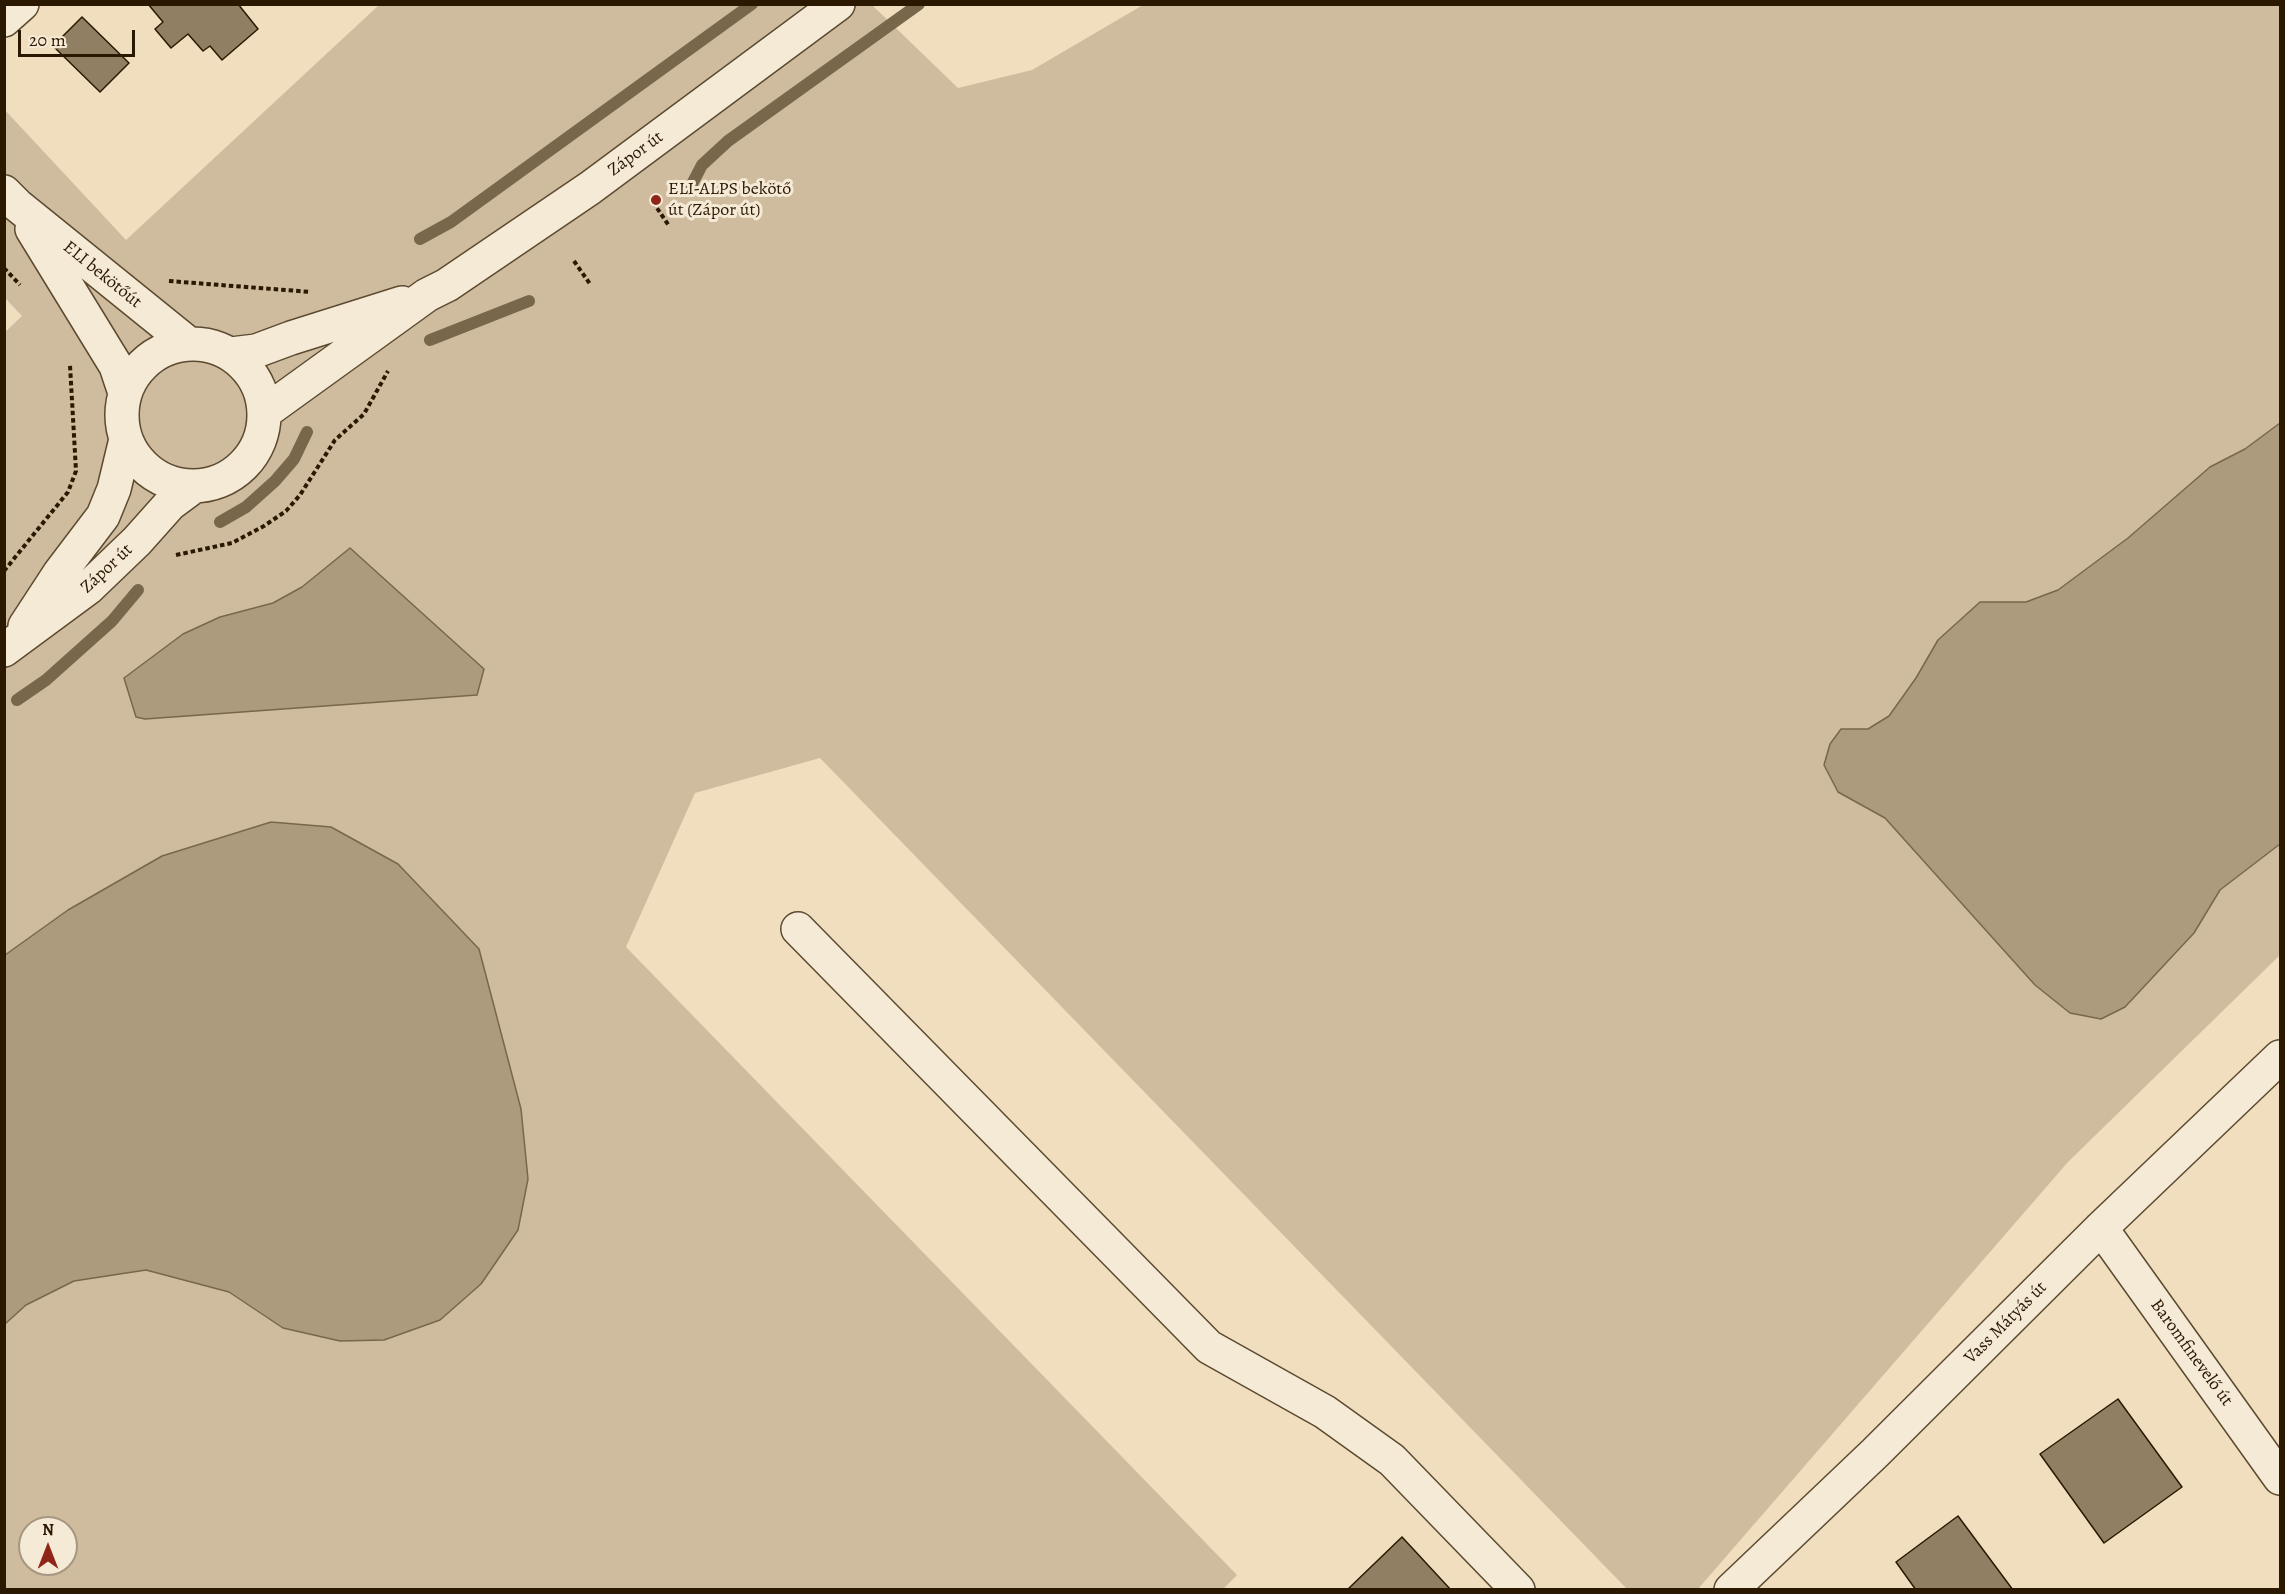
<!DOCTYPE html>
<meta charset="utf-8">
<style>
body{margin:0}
#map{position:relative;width:2285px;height:1594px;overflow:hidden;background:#f0debf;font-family:Alegreya,serif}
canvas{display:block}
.frame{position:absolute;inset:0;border:6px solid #2b1800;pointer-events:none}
.north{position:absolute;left:18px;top:1516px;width:60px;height:60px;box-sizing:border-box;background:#f5ead5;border:2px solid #a49680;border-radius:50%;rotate:0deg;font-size:16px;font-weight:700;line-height:24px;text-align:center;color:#2b1800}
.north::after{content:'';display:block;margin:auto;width:21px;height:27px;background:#8f2418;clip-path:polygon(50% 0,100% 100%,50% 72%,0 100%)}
.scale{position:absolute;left:18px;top:30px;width:117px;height:27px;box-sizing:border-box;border:3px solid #2b1800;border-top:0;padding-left:8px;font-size:18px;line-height:21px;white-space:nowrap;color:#2b1800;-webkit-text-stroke:4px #f5ead5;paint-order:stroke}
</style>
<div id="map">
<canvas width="2285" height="1594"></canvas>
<div class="frame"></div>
<div class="north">N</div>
<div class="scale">20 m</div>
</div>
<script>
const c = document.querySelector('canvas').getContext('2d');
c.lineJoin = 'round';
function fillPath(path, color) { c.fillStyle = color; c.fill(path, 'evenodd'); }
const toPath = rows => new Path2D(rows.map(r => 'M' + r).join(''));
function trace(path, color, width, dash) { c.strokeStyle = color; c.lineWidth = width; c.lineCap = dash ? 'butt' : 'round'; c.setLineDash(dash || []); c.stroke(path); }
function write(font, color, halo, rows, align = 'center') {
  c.font = font + ' Alegreya,serif'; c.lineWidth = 6; c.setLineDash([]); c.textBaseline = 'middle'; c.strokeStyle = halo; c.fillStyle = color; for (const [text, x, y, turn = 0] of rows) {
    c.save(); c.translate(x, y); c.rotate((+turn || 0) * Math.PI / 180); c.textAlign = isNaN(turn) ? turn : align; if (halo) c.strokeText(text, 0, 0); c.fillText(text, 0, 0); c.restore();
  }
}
fillPath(toPath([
 [379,5,872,5,958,88,1032,70,1143,5,2280,5,2280,423,2245,449,2210,467,2128,538,2058,590,2026,602,1980,602,1938,640,1916,678,1889,716,1868,729,1841,729,1838,792,1885,818,2035,985,2070,1013,2194,933,2220,890,2280,844,2280,955,2068,1162,1698,1589,1627,1589,820,758,695,793,626,947,1237,1575,1222,1590,5,1589,5,1324,25,1305,74,1281,146,1270,229,1292,283,1328,479,949,398,864,68,910,5,955,4,333,22,316,5,298,4,109,126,240],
 [30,1528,66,1528,66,1564,30,1564]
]), '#cfbc9f');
const water = toPath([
 [2280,423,2280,844,2220,890,2194,933,2125,1007,2101,1019,2070,1013,2035,985,1885,818,1838,792,1824,765,1830,744,1841,729,1868,729,1889,716,1916,678,1938,640,1980,602,2026,602,2058,590,2128,538,2210,467,2245,449,2280,423],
 [350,548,484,669,477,695,145,719,136,717,124,678,183,634,220,617,273,603,302,587,350,548],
 [271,822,331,827,398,864,479,949,521,1109,528,1179,518,1230,481,1284,440,1320,384,1340,340,1341,283,1328,229,1292,146,1270,74,1281,26,1305,5,1324,5,955,68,910,162,856,271,822]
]);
fillPath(water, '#ad9b7e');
trace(water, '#79674c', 1.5);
trace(toPath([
 [691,186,702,165,728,141,919,4],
 [420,239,451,222,752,4],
 [430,340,529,301],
 [220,522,246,507,275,481,294,459,307,432],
 [17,700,46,680,112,621,138,590]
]), '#79674c', 12);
const building = toPath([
 [148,4,238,4,258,29,222,60,210,46,203,51,188,34,171,48,155,29,163,22,148,4],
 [82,17,129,63,100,92,53,46,82,17],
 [2118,1399,2182,1487,2104,1543,2040,1454,2118,1399],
 [1958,1516,2013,1590,1916,1590,1896,1562,1958,1516],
 [1402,1537,1451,1590,1347,1590,1402,1537]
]);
fillPath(building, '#917f63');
trace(building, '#2b1800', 1.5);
const minor = toPath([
 [4,20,22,4],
 [4,192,17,205,189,344],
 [32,229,116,366,125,393],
 '122 415a71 71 0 1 1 142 0a71 71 0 1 1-142 0Z',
 [231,354,256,351,291,338,402,303],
 [265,412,427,295,447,285,590,188,838,4],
 [25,626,59,574,103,516,114,489,126,439],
 [4,650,88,588,137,541,170,504,193,487],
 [798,929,1209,1347,1325,1412,1392,1460,1518,1590],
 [2101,1228,2280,1478],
 [1731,1590,1875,1453,2101,1228,2280,1057]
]);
trace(minor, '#5c4a30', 36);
trace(toPath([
 [653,202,669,226],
 [574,261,590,284],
 [4,268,20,285],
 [169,281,311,292],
 [176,555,232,543,264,526,286,511,300,495,335,440,364,414,388,371],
 [4,571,68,492,76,471,70,365]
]), '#2b1800', 4, [4.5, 3]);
trace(minor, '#f5ead5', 33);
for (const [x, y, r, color] of [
 [656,200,6,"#8f2418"]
]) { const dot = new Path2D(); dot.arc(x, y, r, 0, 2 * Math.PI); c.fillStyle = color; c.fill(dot); trace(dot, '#f5ead5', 2); }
write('18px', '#2b1800', '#f5ead5', [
 ["Zápor út",636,154,-36],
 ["ELI bekötőút",102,275,39],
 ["Zápor út",107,569,-43],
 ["Vass Mátyás út",2006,1323,-45],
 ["Baromfinevelő út",2191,1353,54]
]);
write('18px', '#2b1800', '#f5ead5', [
 ["ELI-ALPS bekötő",668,190],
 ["út (Zápor út)",668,211]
], 'left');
</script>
